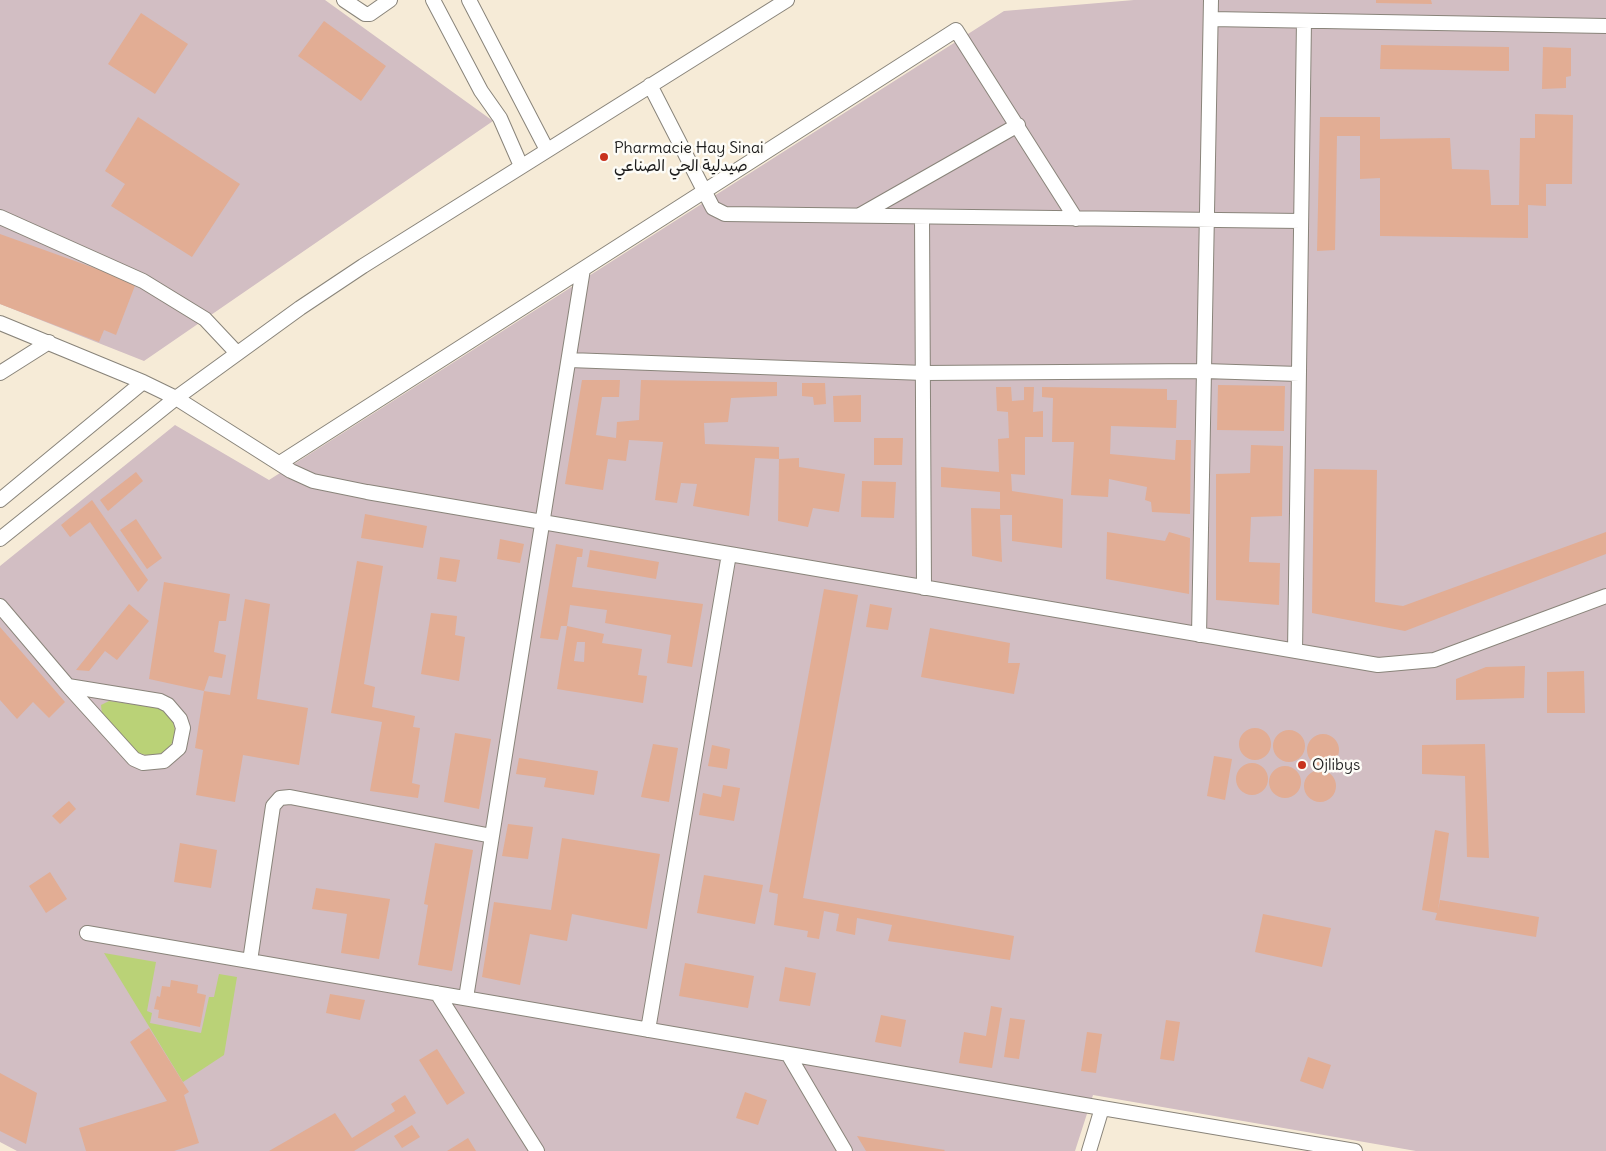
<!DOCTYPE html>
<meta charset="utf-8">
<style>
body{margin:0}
canvas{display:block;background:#f6ebd7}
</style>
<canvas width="1606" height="1151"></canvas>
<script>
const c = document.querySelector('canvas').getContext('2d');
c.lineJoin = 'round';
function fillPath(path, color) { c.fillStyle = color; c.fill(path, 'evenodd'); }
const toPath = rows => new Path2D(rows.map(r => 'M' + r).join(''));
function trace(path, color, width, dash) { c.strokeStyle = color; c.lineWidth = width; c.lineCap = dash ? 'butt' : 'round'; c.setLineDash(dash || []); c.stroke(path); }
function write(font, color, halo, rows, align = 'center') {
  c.font = font + ' Delius,"Playpen Sans Arabic",sans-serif'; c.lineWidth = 5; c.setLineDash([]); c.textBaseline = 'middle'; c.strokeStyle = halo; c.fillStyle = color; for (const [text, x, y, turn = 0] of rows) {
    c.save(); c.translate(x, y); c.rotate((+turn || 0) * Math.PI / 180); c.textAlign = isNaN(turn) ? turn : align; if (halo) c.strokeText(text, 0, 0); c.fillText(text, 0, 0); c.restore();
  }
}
fillPath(toPath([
 [0,0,325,0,493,121,144,361,0,304],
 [1134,0,1606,0,1606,1151,1416,1151,1093,1095,1075,1151,17,1151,0,1142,0,566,175,425,269,480,1004,11]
]), '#d2bec3');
fillPath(toPath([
 [109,701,158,708,166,711,172,718,176,734,169,749,154,757,138,753,102,714,101,705],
 [104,953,156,962,147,1011,152,1013,150,1023,201,1033,209,997,214,997,219,974,237,977,224,1055,183,1082]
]), '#bad277');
fillPath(toPath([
 [1376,0,1431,0,1432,4,1376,3],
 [141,13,188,44,155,94,108,64],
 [324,21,386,66,361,101,298,56],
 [1381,45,1509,47,1509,71,1380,69],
 [1543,47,1571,48,1571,76,1566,77,1566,88,1542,89],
 [1535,114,1573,115,1572,184,1546,184,1546,206,1528,205,1528,238,1380,236,1380,178,1360,179,1360,136,1337,136,1335,250,1317,251,1320,117,1380,117,1380,139,1450,138,1452,169,1489,170,1491,205,1519,205,1520,138,1535,138],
 [138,117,240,184,192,257,111,206,125,184,105,171],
 [0,234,136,283,116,335,104,330,99,342,0,304],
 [582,380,620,380,619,397,602,397,596,435,616,438,617,422,639,420,641,380,777,382,777,396,731,398,728,422,704,423,705,444,779,447,779,459,799,458,799,467,845,474,839,512,813,508,808,527,778,521,779,459,755,458,749,516,693,506,697,484,681,483,677,503,655,500,663,442,629,440,626,461,608,459,603,490,565,484],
 [802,383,825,383,826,404,814,405,813,397,802,396],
 [1218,385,1285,386,1284,431,1217,430],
 [996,387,1011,387,1012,401,1024,400,1024,387,1034,387,1033,412,1043,411,1043,437,1025,437,1025,475,1011,474,1012,491,1063,499,1062,548,1012,541,1012,515,1000,515,1002,562,972,556,971,508,1000,509,1000,492,941,487,941,467,999,472,998,439,1009,438,1008,412,997,411],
 [1042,387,1167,389,1167,400,1177,400,1176,428,1111,426,1110,454,1175,460,1176,440,1191,440,1190,514,1152,512,1151,502,1145,500,1147,487,1109,479,1108,497,1071,495,1074,442,1052,442,1053,398,1042,397],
 [861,395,861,422,834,422,833,396],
 [874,438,903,438,902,465,874,465],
 [1251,445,1283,446,1282,516,1251,517,1249,562,1280,563,1279,605,1216,600,1216,474,1250,473],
 [1314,469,1377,470,1375,602,1403,606,1606,532,1606,554,1405,631,1312,613],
 [136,472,143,481,108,511,100,500],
 [862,481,896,482,894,518,861,517],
 [92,500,148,580,138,592,90,522,70,537,61,525],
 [365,514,427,526,423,548,361,538],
 [136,519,162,558,147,569,120,530],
 [1107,532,1165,541,1169,532,1190,538,1189,594,1106,579],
 [500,539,524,544,520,563,497,559],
 [556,544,583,549,582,557,577,557,572,587,703,604,692,667,667,663,671,635,605,623,607,610,570,605,567,626,561,626,558,640,540,638],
 [590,550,659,562,656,579,587,567],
 [440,557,460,560,456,582,437,579],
 [357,561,383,566,364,684,375,687,372,707,415,716,413,727,420,728,412,783,420,785,418,798,370,791,382,722,331,713],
 [164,582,230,594,226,621,219,621,214,652,226,655,222,678,209,676,204,691,230,695,245,599,270,604,257,699,308,708,299,765,243,755,235,802,196,795,203,750,195,748,204,691,149,679],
 [824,589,858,595,803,898,1014,936,1010,960,888,941,892,925,857,918,855,935,836,931,839,914,824,911,819,939,807,937,808,931,774,925,778,894,769,892],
 [129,604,149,621,117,660,105,651,89,671,76,670],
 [870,604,892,608,888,630,866,627],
 [431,613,457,616,455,635,465,637,459,681,421,674],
 [567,626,604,634,602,643,642,649,638,675,647,676,643,703,557,689],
 [577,642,585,642,584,662,574,661],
 [0,627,65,702,49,718,33,702,17,719,0,700],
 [930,628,1010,643,1008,663,1020,663,1014,694,921,677],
 [1525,666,1524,698,1456,700,1456,679,1486,667],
 [1584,671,1585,713,1547,713,1547,672],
 '1239 744a16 16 0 1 1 32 0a16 16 0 1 1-32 0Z',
 '1273 746a16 16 0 1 1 32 0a16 16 0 1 1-32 0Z',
 [455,733,491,739,479,809,444,802],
 '1307 750a16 16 0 1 1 32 0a16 16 0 1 1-32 0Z',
 [653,744,678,748,669,802,641,797],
 [1485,744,1489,858,1467,857,1465,776,1422,774,1422,745],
 [712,745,730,749,727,769,708,766],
 [1214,756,1232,759,1225,800,1207,796],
 [519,758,598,771,594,795,544,787,546,778,516,774],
 '1236 779a16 16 0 1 1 32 0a16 16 0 1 1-32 0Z',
 '1269 782a16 16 0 1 1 32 0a16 16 0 1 1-32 0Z',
 '1304 786a16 16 0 1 1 32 0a16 16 0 1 1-32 0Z',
 [723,785,740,788,734,821,699,815,703,793,721,797],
 [69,801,76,809,60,824,52,816],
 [508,824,533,827,528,859,502,856],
 [1435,830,1449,833,1438,910,1440,900,1539,917,1536,937,1435,920,1437,913,1422,910],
 [562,838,660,854,647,929,572,914,567,941,530,934,520,985,482,977,494,902,551,910],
 [180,843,217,850,211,888,174,882],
 [435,843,473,850,452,971,418,965,428,905,424,904],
 [50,872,67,899,46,913,29,886],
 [704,875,763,885,755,924,697,913],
 [316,888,390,899,379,959,341,953,347,914,312,909],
 [1263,914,1331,928,1322,967,1255,952],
 [685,963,754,976,748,1008,679,996],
 [785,967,816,973,810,1006,779,1001],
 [171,980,198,985,197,993,206,995,200,1027,158,1018,159,1010,154,1009,157,996,160,997,162,986,170,987],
 [330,994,365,1000,360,1020,326,1013],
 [991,1006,1002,1008,992,1068,959,1063,964,1032,986,1036],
 [881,1015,906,1020,901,1047,875,1042],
 [1010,1018,1025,1020,1019,1059,1004,1057],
 [1166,1020,1180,1022,1174,1061,1160,1059],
 [149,1028,189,1092,184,1095,199,1143,174,1151,86,1151,79,1128,167,1101,130,1042],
 [1087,1032,1102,1034,1096,1073,1081,1071],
 [437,1049,465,1093,447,1105,419,1060],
 [1308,1057,1331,1065,1323,1089,1300,1081],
 [0,1073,37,1093,26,1144,0,1131],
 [745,1092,767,1100,758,1125,736,1118],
 [405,1095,416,1113,354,1151,269,1151,335,1113,352,1138,395,1111,391,1104],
 [412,1125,420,1137,402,1148,394,1136],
 [857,1136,945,1150,944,1151,866,1151],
 [468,1138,476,1151,447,1151]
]), '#e2ad94');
const minor = toPath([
 [344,0,365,14,370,14,390,0],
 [433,0,481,91,500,118,521,166],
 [469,0,547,150],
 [1211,19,1606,26],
 [650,85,713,208,725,214,1301,221],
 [860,215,1018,125],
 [0,217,143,281,205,319,236,352],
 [922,217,924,588],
 [0,323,143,382,176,398,291,471,313,481,367,492,1378,665,1434,660,1606,596],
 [569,360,924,373,1204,371,1299,374],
 [0,373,49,342],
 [280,463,956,30,1076,219],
 [0,500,143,382],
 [0,539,176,398,300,308,363,266,787,0],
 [0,606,68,686,134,759,143,763,164,761,179,748,183,728,180,719,168,705,160,701,68,686],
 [1199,635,1211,0],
 [1295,651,1304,21],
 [87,933,1102,1108],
 [250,961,273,806,280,798,290,797,492,836],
 [437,993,537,1151],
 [466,998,583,269],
 [648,1030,729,554],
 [788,1054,845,1151],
 [1089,1151,1102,1108,1355,1151]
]);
trace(minor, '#89847a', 16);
trace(minor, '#fff', 14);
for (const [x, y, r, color] of [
 [604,157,5,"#c8321e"],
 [1302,765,5,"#c8321e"]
]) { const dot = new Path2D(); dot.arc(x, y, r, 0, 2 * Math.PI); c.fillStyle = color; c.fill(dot); trace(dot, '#fdfcf7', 2); }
write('16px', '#1c1c1c', '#fdfcf7', [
 ["Pharmacie Hay Sinai",614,148],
 ["صيدلية الحي الصناعي",614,166],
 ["Ojlibys",1312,765]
], 'left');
</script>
